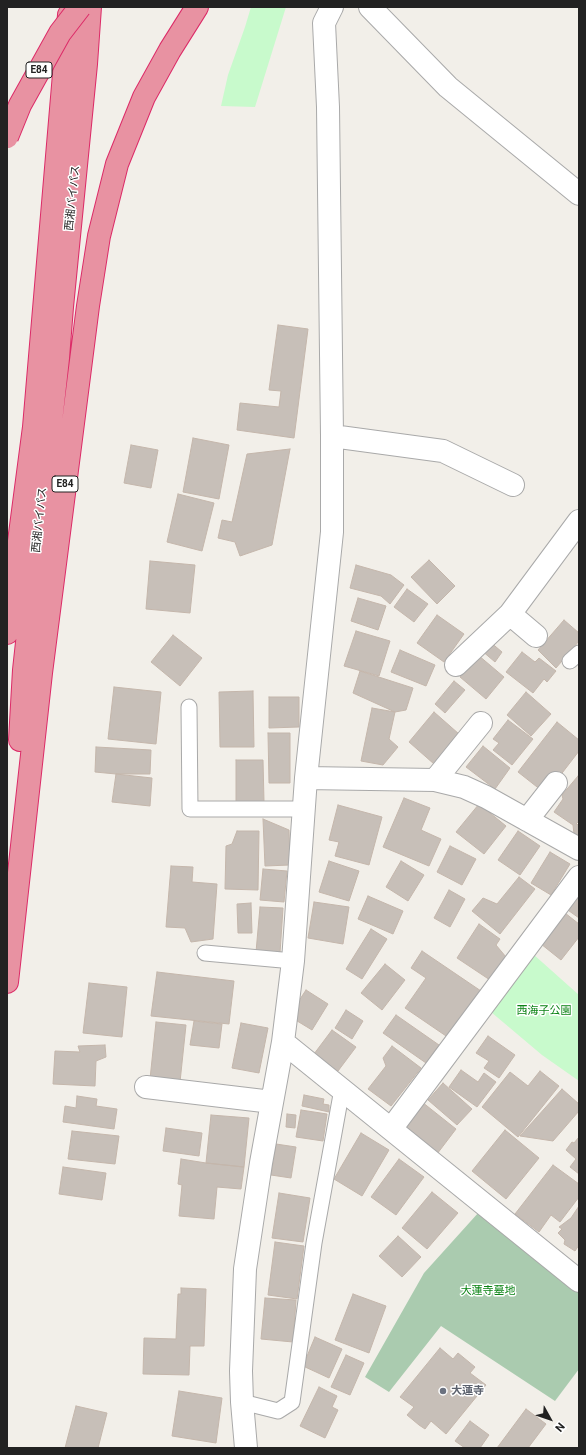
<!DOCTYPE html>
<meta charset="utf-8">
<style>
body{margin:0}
#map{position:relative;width:586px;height:1455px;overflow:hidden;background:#f2efe9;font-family:Roboto,sans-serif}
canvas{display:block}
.frame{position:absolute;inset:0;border:8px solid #222;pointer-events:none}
.north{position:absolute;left:530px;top:1399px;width:40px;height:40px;-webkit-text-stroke:3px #fff;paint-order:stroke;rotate:130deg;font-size:11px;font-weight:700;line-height:16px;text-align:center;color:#222}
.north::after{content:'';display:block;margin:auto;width:14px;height:18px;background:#222;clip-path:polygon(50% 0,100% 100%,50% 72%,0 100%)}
</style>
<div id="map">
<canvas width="586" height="1455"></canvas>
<div class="frame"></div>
<div class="north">N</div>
</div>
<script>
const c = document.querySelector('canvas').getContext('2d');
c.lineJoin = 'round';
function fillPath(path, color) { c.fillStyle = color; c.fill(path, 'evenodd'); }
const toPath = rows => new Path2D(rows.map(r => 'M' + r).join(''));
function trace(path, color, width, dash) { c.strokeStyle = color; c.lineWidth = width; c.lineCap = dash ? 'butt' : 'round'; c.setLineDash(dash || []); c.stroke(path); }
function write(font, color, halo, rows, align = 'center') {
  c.font = font + ' Roboto,"Noto Sans JP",sans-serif'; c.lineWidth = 3; c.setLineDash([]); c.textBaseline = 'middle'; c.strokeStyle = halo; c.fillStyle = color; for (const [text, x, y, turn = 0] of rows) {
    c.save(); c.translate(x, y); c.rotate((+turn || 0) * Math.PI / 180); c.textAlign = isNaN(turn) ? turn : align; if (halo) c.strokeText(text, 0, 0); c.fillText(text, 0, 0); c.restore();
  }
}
fillPath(toPath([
 [479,1212,579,1292,579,1369,555,1401,441,1326,389,1392,365,1377,424,1273]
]), '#aacbaf');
fillPath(toPath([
 [251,7,286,7,255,107,221,106,228,75,245,27],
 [533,954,579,995,579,1081,542,1055,491,1012]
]), '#c8facc');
const building = toPath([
 [278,325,308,329,294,438,237,430,240,403,279,407,281,391,269,390,278,325],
 [193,438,229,445,219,499,183,492,193,438],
 [131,445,158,450,151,488,124,483,131,445],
 [290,449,272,545,240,556,235,542,218,538,222,520,232,522,247,454,290,449],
 [178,494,214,503,202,551,167,542,178,494],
 [429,560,455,586,437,604,411,577,429,560],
 [150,561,195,565,190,613,146,609,150,561],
 [356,565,391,575,404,585,390,604,381,596,350,588,356,565],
 [407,589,428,604,414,622,394,607,407,589],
 [358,598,386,606,378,630,351,621,358,598],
 [437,615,464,634,444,662,417,643,437,615],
 [564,620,579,633,579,641,556,668,538,650,564,620],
 [356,631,390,641,379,676,344,666,356,631],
 [173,635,202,658,180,686,151,662,173,635],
 [489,641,502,652,495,662,481,650,489,641],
 [400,650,435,665,426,686,391,672,400,650],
 [522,652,535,662,539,658,556,671,547,682,544,679,533,693,506,672,522,652],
 [478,655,504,677,486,699,460,677,478,655],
 [360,671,413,688,406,710,395,712,353,693,360,671],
 [454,681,465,690,445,713,435,704,454,681],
 [114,687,161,692,156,744,108,739,114,687],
 [253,691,254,747,220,747,219,692,253,691],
 [526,692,551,714,531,736,507,715,526,692],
 [269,697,299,697,299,727,269,728,269,697],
 [372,708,395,712,389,739,398,747,383,765,361,761,372,708],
 [434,712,459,734,434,764,409,742,434,712],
 [508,720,533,739,512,765,493,750,499,743,493,739,508,720],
 [557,722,579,740,579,751,546,794,518,772,557,722],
 [268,733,290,733,290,783,269,783,268,733],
 [483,746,510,768,495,789,466,767,483,746],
 [96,747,151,750,150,774,116,774,95,772,96,747],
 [236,760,263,760,264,802,236,802,236,760],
 [116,774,152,778,150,806,112,802,116,774],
 [578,776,579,776,579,821,576,824,579,825,579,836,574,834,573,825,554,812,563,799,562,795,578,776],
 [404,798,430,808,421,830,441,839,429,866,383,847,404,798],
 [479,804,506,826,484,854,456,832,479,804],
 [338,805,382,817,369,865,335,856,339,842,329,840,338,805],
 [263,819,289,830,290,865,265,866,263,819],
 [237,831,259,831,258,890,225,889,226,846,232,844,237,831],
 [518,831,540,846,520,875,498,860,518,831],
 [450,846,476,859,462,885,437,872,450,846],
 [550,852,570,864,551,895,531,883,550,852],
 [329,861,359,871,349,901,319,892,329,861],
 [401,861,424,875,408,901,386,887,401,861],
 [171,866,193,867,192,882,217,884,213,939,191,942,185,928,166,927,171,866],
 [263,869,287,871,284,902,260,900,263,869],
 [519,877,535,889,500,934,472,911,483,898,497,904,519,877],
 [579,886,579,918,565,908,579,886],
 [449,890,465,899,450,927,434,918,449,890],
 [368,896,403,911,393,934,358,919,368,896],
 [314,902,349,907,343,944,308,938,314,902],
 [251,903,252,933,238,933,237,904,251,903],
 [260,907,283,908,280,953,256,952,260,907],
 [565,913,579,924,579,937,561,960,541,944,565,913],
 [479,924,500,939,496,945,506,957,490,980,457,958,479,924],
 [371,929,387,939,362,979,346,969,371,929],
 [422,951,481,991,449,1038,405,1008,426,978,411,968,422,951],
 [385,964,405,980,382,1010,361,993,385,964],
 [157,972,234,981,229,1024,151,1016,157,972],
 [89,983,127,987,122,1037,83,1033,89,983],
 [306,990,328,1004,312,1030,289,1016,306,990],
 [346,1010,363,1021,352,1039,335,1028,346,1010],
 [396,1015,439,1045,426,1063,383,1033,396,1015],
 [194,1021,222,1024,219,1048,190,1045,194,1021],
 [156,1022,186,1025,180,1082,150,1079,156,1022],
 [241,1023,268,1028,259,1073,232,1068,241,1023],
 [332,1030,356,1047,338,1071,314,1054,332,1030],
 [488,1036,515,1055,499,1078,484,1068,489,1061,476,1053,488,1036],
 [105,1045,106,1057,96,1061,95,1086,53,1084,55,1051,80,1052,78,1046,105,1045],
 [392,1046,421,1068,391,1106,368,1089,386,1066,383,1058,392,1046],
 [461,1070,478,1082,484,1073,496,1082,477,1107,449,1087,461,1070],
 [540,1071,559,1086,518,1137,482,1107,510,1072,528,1086,540,1071],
 [443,1083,472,1109,457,1125,428,1100,443,1083],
 [562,1089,579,1104,579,1111,553,1141,520,1136,562,1089],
 [304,1095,324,1099,323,1104,329,1105,329,1112,302,1106,304,1095],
 [77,1096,97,1099,96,1106,117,1109,114,1129,63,1122,65,1106,76,1108,77,1096],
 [422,1102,456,1129,437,1154,402,1128,422,1102],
 [301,1110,327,1114,323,1141,296,1137,301,1110],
 [287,1114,296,1115,295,1128,286,1127,287,1114],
 [211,1115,249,1118,244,1167,206,1163,211,1115],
 [166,1128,202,1133,199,1156,163,1151,166,1128],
 [505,1130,539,1158,506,1199,472,1171,505,1130],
 [72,1131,119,1136,115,1164,68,1159,72,1131],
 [361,1133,389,1150,362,1196,334,1179,361,1133],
 [579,1137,579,1174,570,1167,576,1159,566,1150,572,1142,574,1143,579,1137],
 [276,1144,296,1147,291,1178,271,1175,276,1144],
 [181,1159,206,1163,244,1167,241,1189,217,1187,214,1219,179,1216,182,1185,178,1184,181,1159],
 [399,1159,424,1177,396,1215,371,1197,399,1159],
 [553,1165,579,1184,579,1197,560,1222,551,1215,539,1232,515,1214,553,1165],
 [63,1167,106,1173,102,1200,59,1194,63,1167],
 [432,1192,458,1213,427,1249,402,1228,432,1192],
 [279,1193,310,1198,303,1242,272,1238,279,1193],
 [579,1206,579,1245,575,1251,564,1244,565,1240,558,1233,562,1229,559,1227,571,1218,579,1206],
 [398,1236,421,1257,402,1277,379,1256,398,1236],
 [275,1242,304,1246,297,1299,268,1295,275,1242],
 [181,1288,206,1289,204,1346,190,1346,189,1375,143,1374,144,1338,176,1339,178,1294,181,1294,181,1288],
 [353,1294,386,1306,369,1353,335,1340,353,1294],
 [265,1298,296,1300,293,1342,261,1339,265,1298],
 [315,1337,342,1349,329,1378,303,1366,315,1337],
 [440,1348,453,1359,458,1353,475,1367,470,1373,486,1385,446,1434,431,1421,425,1429,419,1425,407,1415,414,1407,400,1397,440,1348],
 [346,1355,364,1363,350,1395,331,1387,346,1355],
 [319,1387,337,1396,332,1407,338,1410,325,1438,300,1426,319,1387],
 [179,1391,222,1398,216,1443,172,1436,179,1391],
 [76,1406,107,1413,98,1448,65,1448,76,1406],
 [526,1409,546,1424,528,1448,497,1448,526,1409],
 [470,1421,489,1435,480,1448,465,1448,455,1441,470,1421]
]);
fillPath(building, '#c7bfb8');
trace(building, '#c4b6ab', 1);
const service = toPath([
 [570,661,579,653],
 [189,707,190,809,304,809],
 [205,953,293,961],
 [242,1402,278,1411,292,1402,314,1243,342,1089]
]);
const minor = toPath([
 [370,7,448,87,579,194],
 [332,436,443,451,513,485],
 [510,614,536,636],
 [456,665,510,614,579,521],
 [306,778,435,780,464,787,486,797,579,849],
 [435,780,481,723],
 [527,820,556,783],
 [283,1042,579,1281],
 [146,1087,272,1102],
 [391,1129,579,877],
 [246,1448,242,1402,241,1371,245,1269,261,1163,283,1042,293,961,306,778,332,532,332,436,328,107,324,23,332,7]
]);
const motorway = toPath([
 [7,633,34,427,69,15],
 [20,740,24,670,58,358,62,307,86,64,90,7],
 [7,982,41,673,88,306,99,236,117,164,144,97,170,50,197,7]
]);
trace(service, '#a9a9a9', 17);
trace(minor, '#a9a9a9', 24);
trace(motorway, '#dc2a67', 24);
trace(service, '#fff', 15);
trace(minor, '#fff', 22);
trace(motorway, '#e892a2', 22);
const motorwayBridge = toPath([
 [7,137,20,105,60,33,80,7]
]);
trace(motorwayBridge, '#dc2a67', 24, []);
trace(motorwayBridge, '#e892a2', 22);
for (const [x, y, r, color] of [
 [443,1391,4,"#6b7280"]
]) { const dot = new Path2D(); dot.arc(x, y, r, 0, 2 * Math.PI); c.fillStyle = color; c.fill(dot); trace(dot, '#fff', 1.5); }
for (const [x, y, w] of [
 [39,70,26],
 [65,484,26]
]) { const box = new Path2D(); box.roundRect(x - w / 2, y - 8, w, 16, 3); c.fillStyle = '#fff'; c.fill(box); trace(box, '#222', 1); }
write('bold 10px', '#222', null, [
 ["E84",39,70],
 ["E84",65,484]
]);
write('11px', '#222', '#fff', [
 ["西湘バイパス",73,198,-84],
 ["西湘バイパス",40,520,-84]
]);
write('11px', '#0c8416', '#fff', [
 ["西海子公園",544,1011],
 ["大蓮寺墓地",488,1291]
]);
write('bold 11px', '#5b616d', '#fff', [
 ["大蓮寺",451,1391]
], 'left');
</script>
